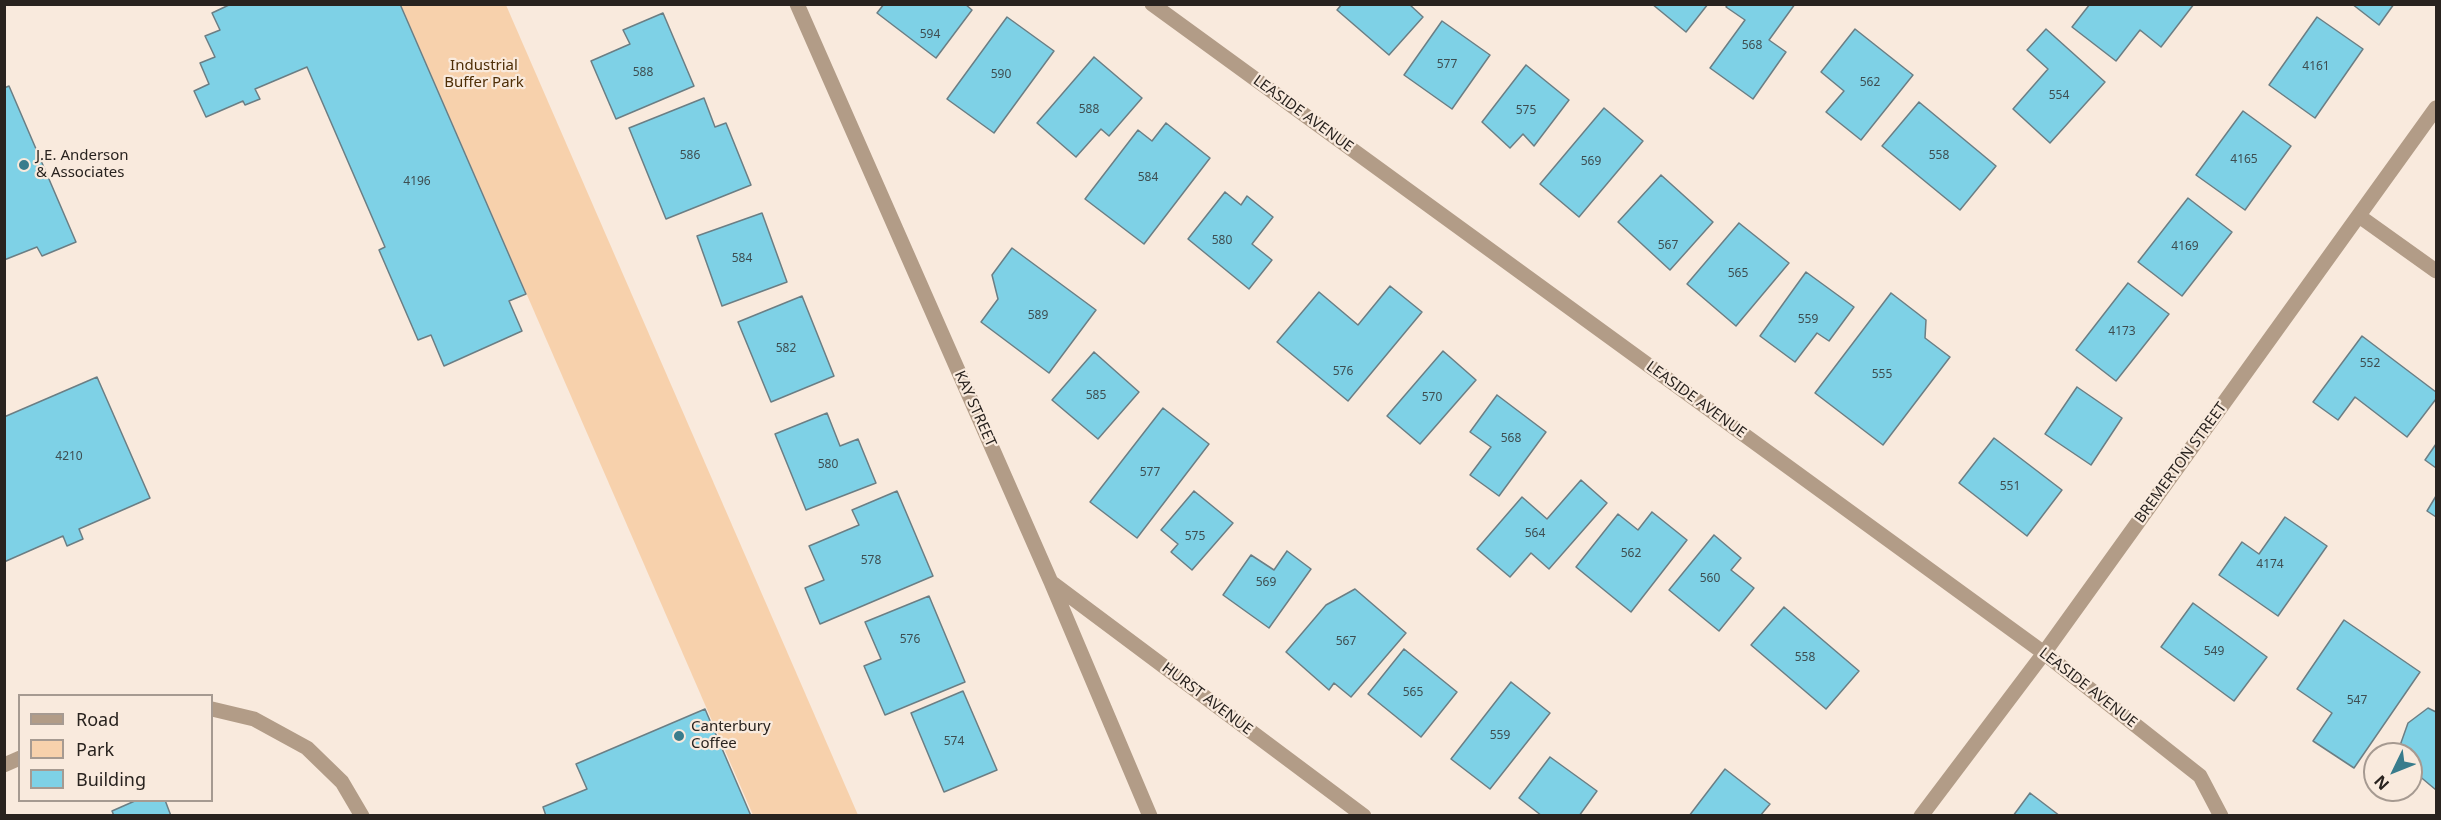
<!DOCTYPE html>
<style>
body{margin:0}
#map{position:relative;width:2441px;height:820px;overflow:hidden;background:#f9eadd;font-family:"Noto Sans",sans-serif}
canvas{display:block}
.frame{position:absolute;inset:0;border:6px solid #29231f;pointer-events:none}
.legend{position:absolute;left:18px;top:694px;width:195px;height:108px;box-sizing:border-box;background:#f9eadd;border:2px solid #a69a91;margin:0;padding:8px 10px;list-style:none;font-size:18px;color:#29231f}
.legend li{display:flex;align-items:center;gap:12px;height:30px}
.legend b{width:30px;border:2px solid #a69a91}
.north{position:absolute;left:2363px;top:742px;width:60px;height:60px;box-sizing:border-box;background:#f9eadd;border:2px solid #a69a91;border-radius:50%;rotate:227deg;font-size:16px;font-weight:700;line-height:24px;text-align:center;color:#29231f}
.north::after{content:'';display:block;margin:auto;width:21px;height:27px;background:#397c8c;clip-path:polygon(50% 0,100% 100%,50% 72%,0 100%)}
</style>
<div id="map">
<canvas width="2441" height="820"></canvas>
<div class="frame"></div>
<ul class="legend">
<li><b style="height:8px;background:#b29c87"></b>Road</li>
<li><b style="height:16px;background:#f7d1ac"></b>Park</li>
<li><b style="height:16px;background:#7ed1e6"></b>Building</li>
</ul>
<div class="north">N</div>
</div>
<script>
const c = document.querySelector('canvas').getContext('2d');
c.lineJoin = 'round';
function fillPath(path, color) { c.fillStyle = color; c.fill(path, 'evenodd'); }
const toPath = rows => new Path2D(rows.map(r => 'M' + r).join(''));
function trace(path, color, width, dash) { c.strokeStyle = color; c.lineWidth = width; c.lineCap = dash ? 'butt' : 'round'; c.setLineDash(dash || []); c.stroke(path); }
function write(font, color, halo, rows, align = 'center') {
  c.font = font + ' "Noto Sans",sans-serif'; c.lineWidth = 4.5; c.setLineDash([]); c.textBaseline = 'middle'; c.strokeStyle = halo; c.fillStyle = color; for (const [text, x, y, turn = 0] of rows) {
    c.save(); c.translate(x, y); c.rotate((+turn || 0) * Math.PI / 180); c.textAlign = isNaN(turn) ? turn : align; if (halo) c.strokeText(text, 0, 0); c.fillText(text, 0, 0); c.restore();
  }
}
fillPath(toPath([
 [401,5,506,5,858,815,753,815]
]), '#f7d1ac');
const building = toPath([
 [231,4,400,4,526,294,509,301,522,331,444,366,431,335,418,340,379,250,385,247,307,67,255,89,260,99,245,105,243,101,206,117,194,91,209,84,200,63,215,57,205,36,220,30,212,13,231,4],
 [884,4,965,4,972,10,936,58,877,13,884,4],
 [1342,4,1409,4,1423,17,1389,55,1337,10,1342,4],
 [1652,4,1708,4,1686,32,1652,4],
 [1728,4,1795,4,1769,40,1786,52,1753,99,1710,68,1745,20,1726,7,1728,4],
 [2090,4,2194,4,2161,47,2140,30,2116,61,2072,27,2090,4],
 [2352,4,2394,4,2379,25,2352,4],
 [663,13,694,86,616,119,591,61,630,44,623,30,663,13],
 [1007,17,1054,51,994,133,947,99,1007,17],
 [2317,17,2363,49,2315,118,2269,85,2317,17],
 [1442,21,1490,55,1452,109,1404,75,1442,21],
 [1855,29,1913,75,1861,140,1826,112,1844,91,1821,72,1855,29],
 [2046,29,2105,82,2050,143,2013,109,2048,69,2027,50,2046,29],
 [1094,57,1142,98,1109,136,1101,129,1076,157,1037,123,1094,57],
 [1526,65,1569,100,1534,146,1523,134,1510,148,1482,122,1526,65],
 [9,86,76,242,42,256,37,247,4,260,4,88,9,86],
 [704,98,715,127,726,123,751,185,666,219,629,128,704,98],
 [1919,102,1996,166,1960,210,1882,146,1919,102],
 [1604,108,1643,141,1579,217,1540,184,1604,108],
 [2243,111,2291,146,2245,210,2196,175,2243,111],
 [1166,123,1210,158,1144,244,1085,199,1138,130,1152,141,1166,123],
 [1661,175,1713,222,1670,270,1618,222,1661,175],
 [1225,192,1241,205,1247,196,1273,217,1252,244,1272,260,1249,289,1188,239,1225,192],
 [2188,198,2232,232,2182,296,2138,262,2188,198],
 [762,213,787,282,722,306,697,236,762,213],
 [1739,223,1789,263,1736,326,1687,284,1739,223],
 [1012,248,1096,310,1049,373,981,322,998,299,992,275,1012,248],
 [1806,272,1854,307,1829,341,1817,333,1795,362,1760,336,1806,272],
 [2128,283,2169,314,2116,381,2076,350,2128,283],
 [1390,286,1422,312,1348,401,1277,342,1319,292,1358,325,1390,286],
 [1891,293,1926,320,1925,338,1950,357,1883,445,1815,393,1891,293],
 [802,296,834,376,771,402,738,322,802,296],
 [2362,336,2436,392,2436,399,2407,437,2355,397,2338,420,2313,402,2362,336],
 [1443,351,1476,380,1420,444,1387,416,1443,351],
 [1094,352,1139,392,1098,439,1052,400,1094,352],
 [97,377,150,498,79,529,83,539,67,546,63,536,4,562,4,417,97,377],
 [2077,387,2122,418,2091,465,2045,434,2077,387],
 [1497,395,1546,432,1499,496,1470,475,1491,447,1470,432,1497,395],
 [1163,408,1209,444,1137,538,1090,502,1163,408],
 [827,413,840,446,858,439,876,483,806,510,775,434,827,413],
 [1994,438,2062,490,2027,536,1959,483,1994,438],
 [2436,444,2436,468,2425,460,2436,444],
 [1581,480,1607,503,1549,569,1531,553,1510,577,1477,549,1522,497,1547,519,1581,480],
 [897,491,933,576,820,624,805,588,824,580,809,546,859,525,852,510,897,491],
 [1194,491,1233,523,1192,570,1171,552,1178,544,1161,530,1194,491],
 [2436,496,2436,517,2427,511,2436,496],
 [1652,512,1687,540,1631,612,1576,567,1618,514,1638,530,1652,512],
 [2285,517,2327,546,2278,616,2219,575,2242,542,2259,554,2285,517],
 [1714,535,1741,558,1731,570,1754,588,1719,631,1669,590,1714,535],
 [1287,551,1311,569,1269,628,1223,595,1251,555,1274,570,1287,551],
 [1355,589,1406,633,1351,697,1334,683,1329,690,1286,652,1326,605,1355,589],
 [929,596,965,682,885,715,864,666,881,659,865,622,929,596],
 [2193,603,2267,657,2234,701,2161,647,2193,603],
 [1784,607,1859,671,1826,709,1751,645,1784,607],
 [2344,620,2420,672,2354,768,2313,741,2332,713,2297,689,2344,620],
 [1404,649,1457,692,1421,737,1368,694,1404,649],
 [1511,682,1550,713,1490,789,1451,759,1511,682],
 [963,691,997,770,944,792,911,713,963,691],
 [2428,708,2436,712,2436,790,2411,769,2411,754,2397,754,2408,723,2428,708],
 [705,709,751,816,546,816,543,807,587,789,576,764,705,709],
 [1550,757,1597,791,1579,816,1542,816,1519,798,1550,757],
 [1725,769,1770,804,1760,816,1689,816,1725,769],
 [2030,793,2060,816,2013,816,2030,793],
 [137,800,165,800,171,816,114,816,112,811,137,800]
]);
fillPath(building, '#7ed1e6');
trace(building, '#6b7e84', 1.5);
trace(toPath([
 [797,4,1051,582,1150,816],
 [1152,4,2044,653,2200,776,2221,816],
 [2359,216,2436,271],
 [1051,582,1364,816],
 [212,709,254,719,307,748,342,782,362,816],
 [4,765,20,758],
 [1921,816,2044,653,2436,108]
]), '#b29c87', 15);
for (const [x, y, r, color] of [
 [24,165,6,"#397c8c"],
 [679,736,6,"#397c8c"]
]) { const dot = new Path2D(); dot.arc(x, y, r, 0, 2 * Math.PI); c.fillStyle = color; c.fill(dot); trace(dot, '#f9eadd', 2); }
write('12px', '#3e4e51', null, [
 ["594",930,35],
 ["568",1752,46],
 ["577",1447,65],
 ["4161",2316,67],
 ["588",643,73],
 ["590",1001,75],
 ["562",1870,83],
 ["554",2059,96],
 ["588",1089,110],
 ["575",1526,111],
 ["586",690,156],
 ["558",1939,156],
 ["4165",2244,160],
 ["569",1591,162],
 ["584",1148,178],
 ["4196",417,182],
 ["580",1222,241],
 ["567",1668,246],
 ["4169",2185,247],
 ["584",742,259],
 ["565",1738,274],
 ["589",1038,316],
 ["559",1808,320],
 ["4173",2122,332],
 ["582",786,349],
 ["552",2370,364],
 ["576",1343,372],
 ["555",1882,375],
 ["585",1096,396],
 ["570",1432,398],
 ["568",1511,439],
 ["4210",69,457],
 ["580",828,465],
 ["577",1150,473],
 ["551",2010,487],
 ["564",1535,534],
 ["575",1195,537],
 ["562",1631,554],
 ["578",871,561],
 ["4174",2270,565],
 ["560",1710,579],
 ["569",1266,583],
 ["576",910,640],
 ["567",1346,642],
 ["549",2214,652],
 ["558",1805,658],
 ["565",1413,693],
 ["547",2357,701],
 ["559",1500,736],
 ["574",954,742]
]);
write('15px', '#4e2e06', '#f9eadd', [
 ["Industrial",484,66],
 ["Buffer Park",484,83]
]);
write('15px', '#29231f', '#f9eadd', [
 ["LEASIDE AVENUE",1303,114,36],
 ["LEASIDE AVENUE",1696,400,36],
 ["KAY STREET",975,409,66],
 ["BREMERTON STREET",2181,463,-54],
 ["LEASIDE AVENUE",2088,688,38],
 ["HURST AVENUE",1207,699,37]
]);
write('15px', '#29231f', '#f9eadd', [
 ["J.E. Anderson",36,156],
 ["& Associates",36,173],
 ["Canterbury",691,727],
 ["Coffee",691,744]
], 'left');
</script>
